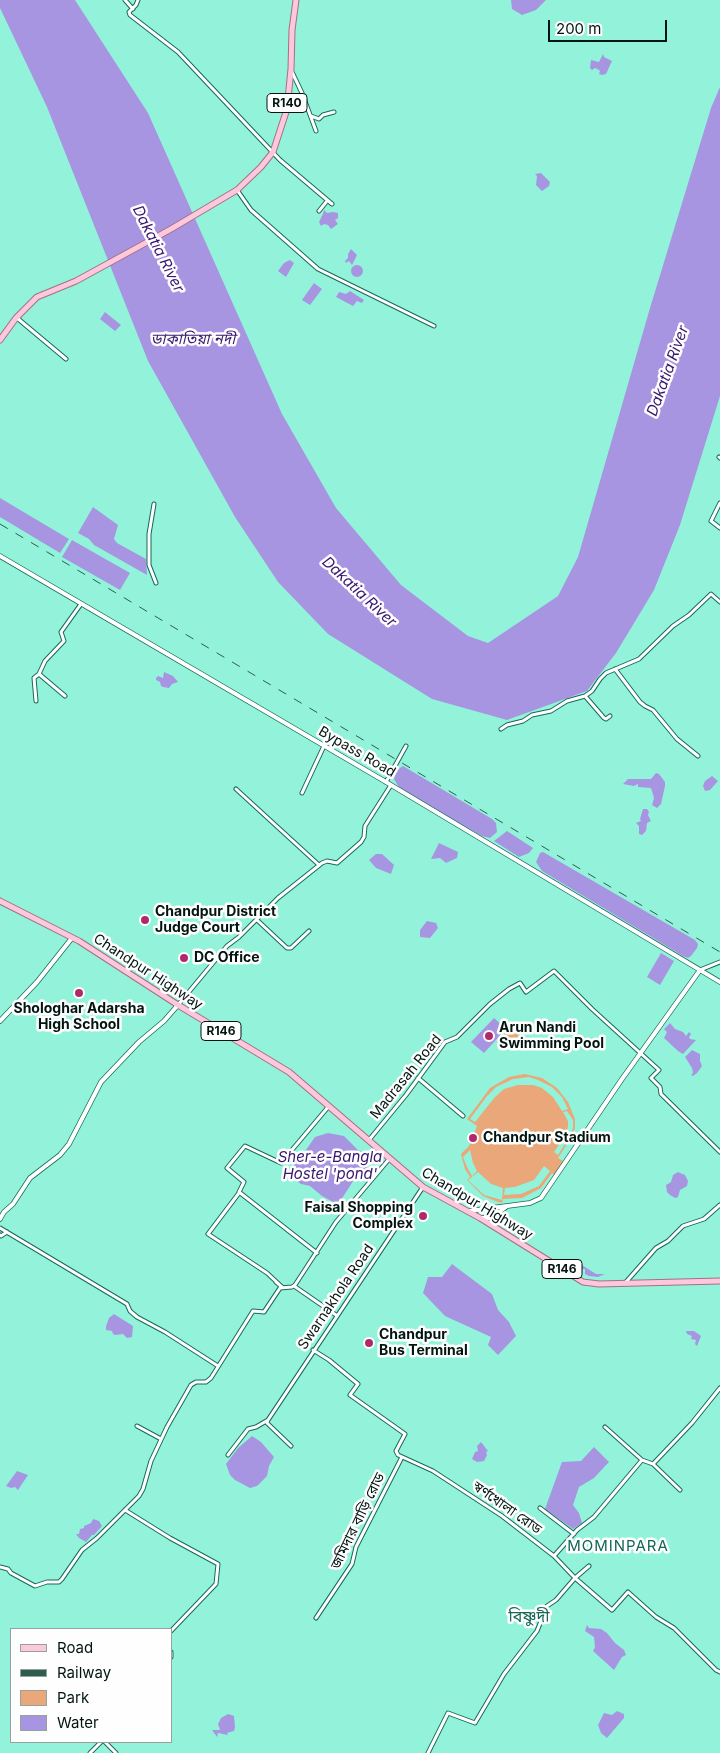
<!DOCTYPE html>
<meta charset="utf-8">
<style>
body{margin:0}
#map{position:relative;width:720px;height:1753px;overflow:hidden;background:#92f3da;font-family:Inter,sans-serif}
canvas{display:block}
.legend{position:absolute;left:10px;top:1628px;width:162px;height:115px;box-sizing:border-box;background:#fefefe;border:1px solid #99a19f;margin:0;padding:6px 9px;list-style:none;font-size:15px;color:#021510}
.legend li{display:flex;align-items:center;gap:10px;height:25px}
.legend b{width:25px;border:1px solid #99a19f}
.scale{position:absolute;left:548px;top:20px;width:119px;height:22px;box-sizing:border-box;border:2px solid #021510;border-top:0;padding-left:6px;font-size:15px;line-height:18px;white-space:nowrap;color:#021510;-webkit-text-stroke:4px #fefefe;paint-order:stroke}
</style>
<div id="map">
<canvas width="720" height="1753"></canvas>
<ul class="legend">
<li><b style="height:6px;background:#fdc7dc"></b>Road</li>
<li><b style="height:6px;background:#305c50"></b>Railway</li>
<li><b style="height:14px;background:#eaa779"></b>Park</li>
<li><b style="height:14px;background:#a895e1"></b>Water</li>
</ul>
<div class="scale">200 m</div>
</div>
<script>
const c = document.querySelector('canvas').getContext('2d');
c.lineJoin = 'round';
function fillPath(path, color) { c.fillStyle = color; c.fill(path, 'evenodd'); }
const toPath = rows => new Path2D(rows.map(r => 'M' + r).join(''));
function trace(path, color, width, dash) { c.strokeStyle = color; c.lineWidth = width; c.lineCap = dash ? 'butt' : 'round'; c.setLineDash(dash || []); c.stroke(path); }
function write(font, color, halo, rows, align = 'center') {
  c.font = font + ' Inter,"Noto Sans Bengali",sans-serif'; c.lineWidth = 5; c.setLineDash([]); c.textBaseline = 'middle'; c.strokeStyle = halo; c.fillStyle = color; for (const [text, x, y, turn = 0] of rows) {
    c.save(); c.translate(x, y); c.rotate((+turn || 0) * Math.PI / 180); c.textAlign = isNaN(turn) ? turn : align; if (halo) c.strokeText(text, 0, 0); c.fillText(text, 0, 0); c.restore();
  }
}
fillPath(toPath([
 [511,1027,519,1035,505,1049,497,1042],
 [525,1074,542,1078,557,1088,568,1102,575,1119,575,1128,571,1138,558,1158,563,1161,554,1175,552,1173,541,1188,522,1198,503,1199,502,1203,498,1202,483,1196,467,1180,470,1177,465,1169,461,1154,469,1146,477,1126,467,1119,490,1088,509,1077],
 [529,1077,538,1080,552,1087,562,1097,568,1109,562,1111,553,1097,542,1088,533,1085,518,1085,504,1089,495,1097,475,1122,470,1119,487,1096,496,1087,513,1079],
 [567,1111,573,1120,573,1128,569,1138,558,1155,554,1152,566,1135,568,1126,568,1121,563,1112],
 [470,1150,473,1163,477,1171,472,1176,467,1167,463,1157],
 [544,1166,550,1171,539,1186,521,1194,504,1195,505,1188,515,1187,534,1180],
 [478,1172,491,1184,503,1188,502,1200,484,1195,471,1183,468,1180]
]), '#eaa779');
fillPath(toPath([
 [0,0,75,0,148,113,282,414,336,508,401,585,468,636,488,643,558,596,578,557,650,308,711,108,720,87,720,396,680,525,654,590,616,653,587,691,507,720,432,699,328,634,278,582,235,517,148,361,47,107,0,8],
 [511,0,546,0,536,10,522,15,512,9],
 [603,54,604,57,612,61,606,74,602,75,599,74,600,71,599,70,595,68,592,70,590,68,591,60,599,62],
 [541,173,550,182,549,186,542,191,536,185,537,176,535,174],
 [324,210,327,213,333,212,338,213,338,218,335,220,338,224,331,229,328,225,324,224,321,226,319,222,323,214],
 [351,249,357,255,352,265,349,261,346,263,345,261,348,258,348,254],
 [290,260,294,263,286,277,278,271,284,263],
 '351 271a6 6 0 1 1 12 0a6 6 0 1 1-12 0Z',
 [314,283,322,289,310,305,302,300],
 [350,291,364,300,362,303,357,301,353,306,336,297,339,292,346,294],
 [105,312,121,325,115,331,100,319],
 [0,498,69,539,60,553,0,517],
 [93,507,118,525,114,539,117,543,146,559,147,575,94,545,89,539,78,533],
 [72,540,130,573,120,590,62,557],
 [164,672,173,676,178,682,172,684,169,688,163,687,161,686,160,682,156,680,156,678,158,676,163,678],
 [403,766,492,819,496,823,497,832,490,838,482,836,400,789,394,779,397,770],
 [656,773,659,774,665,782,665,786,661,804,657,808,652,805,654,798,651,788,638,787,638,784,634,786,623,784,628,779,651,779],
 [712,776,718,781,710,790,705,791,703,786,705,781],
 [643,809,647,809,649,812,648,815,651,821,647,823,646,831,642,835,639,834,639,826,636,823,641,821,640,819],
 [507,831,533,848,529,853,519,857,494,841],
 [439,843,458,852,457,858,446,863,440,858,431,859],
 [543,852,695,940,698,944,697,948,691,956,688,958,683,956,542,871,536,862,540,853],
 [376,854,382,854,394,865,391,874,376,868,369,860],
 [427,921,436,923,438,928,430,938,420,937,420,930],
 [661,953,674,961,660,985,647,977],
 [494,1018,506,1029,484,1053,471,1042],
 [670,1023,675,1029,683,1032,686,1036,689,1032,691,1034,689,1037,690,1039,696,1040,683,1054,678,1051,664,1038,667,1032,664,1029],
 [692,1050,700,1054,700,1061,702,1066,697,1073,693,1076,691,1075,693,1073,692,1068,685,1057],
 [328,1133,344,1136,358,1150,366,1154,370,1163,366,1169,357,1175,341,1200,335,1203,322,1196,310,1186,301,1184,286,1173,301,1157,315,1137],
 [678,1172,685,1175,688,1181,687,1186,680,1190,678,1197,675,1198,670,1195,667,1192,666,1185,671,1182,673,1175],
 [452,1264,492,1294,498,1310,509,1322,516,1336,498,1355,488,1345,491,1337,445,1316,423,1293,428,1277,442,1277],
 [580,1264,596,1274,605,1274,598,1277,589,1276,585,1274,585,1269,583,1269,581,1271,578,1269],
 [114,1314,133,1326,132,1337,127,1338,123,1334,115,1335,113,1334,112,1331,106,1330,106,1326,109,1318],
 [686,1331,694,1331,701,1336,697,1346,695,1344,696,1340,691,1339,692,1336,687,1334],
 [252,1436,261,1442,274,1457,269,1466,267,1476,257,1486,250,1488,235,1480,230,1475,226,1464,238,1448],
 [481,1442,488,1451,486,1452,487,1455,484,1461,477,1462,472,1459,475,1452,478,1451,477,1446],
 [594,1447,609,1462,594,1478,579,1487,573,1505,579,1513,582,1523,573,1529,545,1509,562,1462,581,1461],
 [17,1471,28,1475,18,1490,15,1487,11,1488,6,1486],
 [93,1519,99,1521,102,1526,94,1535,92,1535,86,1542,79,1538,76,1534,79,1534,80,1529,84,1528,84,1526,91,1523],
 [587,1625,589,1628,601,1629,607,1633,615,1643,624,1650,626,1655,622,1657,614,1670,593,1651,595,1647,594,1637,585,1631],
 [617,1711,624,1714,624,1718,607,1738,601,1733,598,1725,604,1713,612,1715],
 [228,1714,234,1716,235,1727,234,1731,227,1733,228,1735,218,1733,217,1737,212,1730,220,1730,218,1724,221,1718]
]), '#a895e1');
const minor = toPath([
 [125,0,133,9],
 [138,0,136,5,129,12,130,15,178,52,280,160,332,204],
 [292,72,302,93,316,131],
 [311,116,319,119,323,115,334,112],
 [237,190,251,210,318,269,434,326],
 [319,211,327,201],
 [17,318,66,359],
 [719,457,720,458],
 [720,503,711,521,720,528],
 [154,504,149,534,149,565,156,583],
 [615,669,640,702,645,706,653,710,677,739,698,756],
 [39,674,65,696],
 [585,696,604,718,606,719,610,716],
 [36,701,34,678,39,674,45,661,64,641,61,632,81,604],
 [501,729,507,725,523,721,532,715,551,711,567,701,585,696,592,691,600,679,606,673,639,659,673,626,689,615,711,594,720,602],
 [386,782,406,746],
 [236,789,319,865],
 [302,793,324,746],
 [257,920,287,948,291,948,309,931],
 [700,970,720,962],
 [178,1005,227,946,239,937,278,898,322,863,327,861,337,863,361,842,364,837,365,826,391,785],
 [418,1078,463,1116],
 [369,1140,406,1095,445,1042,457,1037,490,1004,509,989,520,983,526,992,554,971,592,1009,659,1070,651,1078,660,1087,661,1094,720,1152],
 [239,1193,208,1234,267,1273,282,1287,276,1282],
 [0,1228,127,1304,130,1311,137,1317,165,1332,218,1366],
 [0,1235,1,1236,7,1232],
 [317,1253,239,1192,244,1182,227,1168,245,1146,281,1163,329,1106],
 [626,1282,656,1248,668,1241,683,1226,704,1219,720,1205],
 [294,1286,336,1315],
 [313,1350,329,1360,358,1384,350,1395,405,1434,396,1451,398,1455,433,1471,502,1516,554,1556,575,1578,589,1566],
 [268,1420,267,1423,291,1446],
 [137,1426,161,1439],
 [605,1427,642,1460,653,1464,680,1490],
 [228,1455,248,1429,256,1427,268,1420,423,1187],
 [653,1464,692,1423,720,1388],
 [540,1508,574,1534],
 [125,1510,170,1538,218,1564,216,1584,171,1631],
 [554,1556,577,1530,594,1517,642,1460],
 [0,1567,8,1569,11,1573,35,1586,47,1582,59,1582,62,1579,82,1550,97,1538,139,1496,143,1489,151,1461,167,1427,191,1385,196,1382,206,1382,211,1378,253,1311,264,1312,280,1288,292,1287,295,1285,336,1222,390,1158],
 [316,1618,352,1564,356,1547,402,1457],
 [171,1652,171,1657],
 [105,1742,116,1753],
 [90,1753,101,1742],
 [428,1753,448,1713,475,1723,504,1674,537,1631,547,1606,556,1600,575,1578,612,1610,628,1592,656,1617,674,1628,716,1670,720,1672]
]);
const tertiary = toPath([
 [0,556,386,782,720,982],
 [0,1021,37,982,72,938],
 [469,1211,530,1203,541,1198,622,1079,700,970],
 [480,1218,491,1218,506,1207],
 [0,1219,4,1212,13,1204,30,1178,60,1155,69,1144,101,1082,139,1042,164,1021,178,1005]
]);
const primary = toPath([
 [0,340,16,318,37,297,76,281,171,229,237,190,261,167,273,152,287,109,291,69,292,30,296,0],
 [0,901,79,941,178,1005,289,1072,423,1187,480,1218,583,1282,599,1284,720,1281]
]);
trace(minor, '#186958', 5);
trace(tertiary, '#186958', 5.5);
trace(primary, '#a47085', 7);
trace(minor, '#fff', 3);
trace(tertiary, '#fff', 4);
trace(primary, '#fdc7dc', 5);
trace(toPath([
 [0,524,720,952]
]), '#305c50', 1, [9, 9]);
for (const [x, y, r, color] of [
 [145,920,5,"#b1296d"],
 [184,958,5,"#b1296d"],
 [79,993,5,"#b1296d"],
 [489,1036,5,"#b1296d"],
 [473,1138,5,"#b1296d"],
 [423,1216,5,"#b1296d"],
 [369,1343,5,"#b1296d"]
]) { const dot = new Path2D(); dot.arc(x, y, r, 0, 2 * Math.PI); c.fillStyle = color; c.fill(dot); trace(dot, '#fefefe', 2); }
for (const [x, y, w] of [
 [287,103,40],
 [221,1031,40],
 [562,1269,40]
]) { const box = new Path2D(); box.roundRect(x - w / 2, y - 9.5, w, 19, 4); c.fillStyle = '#fefefe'; c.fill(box); trace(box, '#021510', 1); }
write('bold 12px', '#021510', null, [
 ["R140",287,103],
 ["R146",221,1031],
 ["R146",562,1269]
]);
write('14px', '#021510', '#fefefe', [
 ["Bypass Road",357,752,30],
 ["Chandpur Highway",148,972,33],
 ["Madrasah Road",406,1077,-51],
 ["Chandpur Highway",477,1204,31],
 ["Swarnakhola Road",336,1297,-56],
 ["স্বর্ণখোলা রোড",507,1508,35],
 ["জমিদার বাড়ি রোড",358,1521,-64]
]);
write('bold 14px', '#021510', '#fefefe', [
 ["Chandpur District",155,912],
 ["Judge Court",155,928],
 ["DC Office",194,958],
 ["Shologhar Adarsha",79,1009,"center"],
 ["High School",79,1025,"center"],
 ["Arun Nandi",499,1028],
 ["Swimming Pool",499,1044],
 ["Chandpur Stadium",483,1138],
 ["Faisal Shopping",413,1208,"right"],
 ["Complex",413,1224,"right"],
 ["Chandpur",379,1335],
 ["Bus Terminal",379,1351]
], 'left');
write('italic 15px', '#3a166f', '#fefefe', [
 ["Dakatia River",158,249,63],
 ["ডাকাতিয়া নদী",193,339],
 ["Dakatia River",668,371,-70],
 ["Dakatia River",359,592,43],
 ["Sher-e-Bangla",330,1157],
 ["Hostel 'pond'",330,1174]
]);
c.letterSpacing = '1px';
write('15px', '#146655', '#fefefe', [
 ["MOMINPARA",618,1546]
]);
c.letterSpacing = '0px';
write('16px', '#146655', '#fefefe', [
 ["বিষ্ণুদী",529,1617]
]);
</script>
